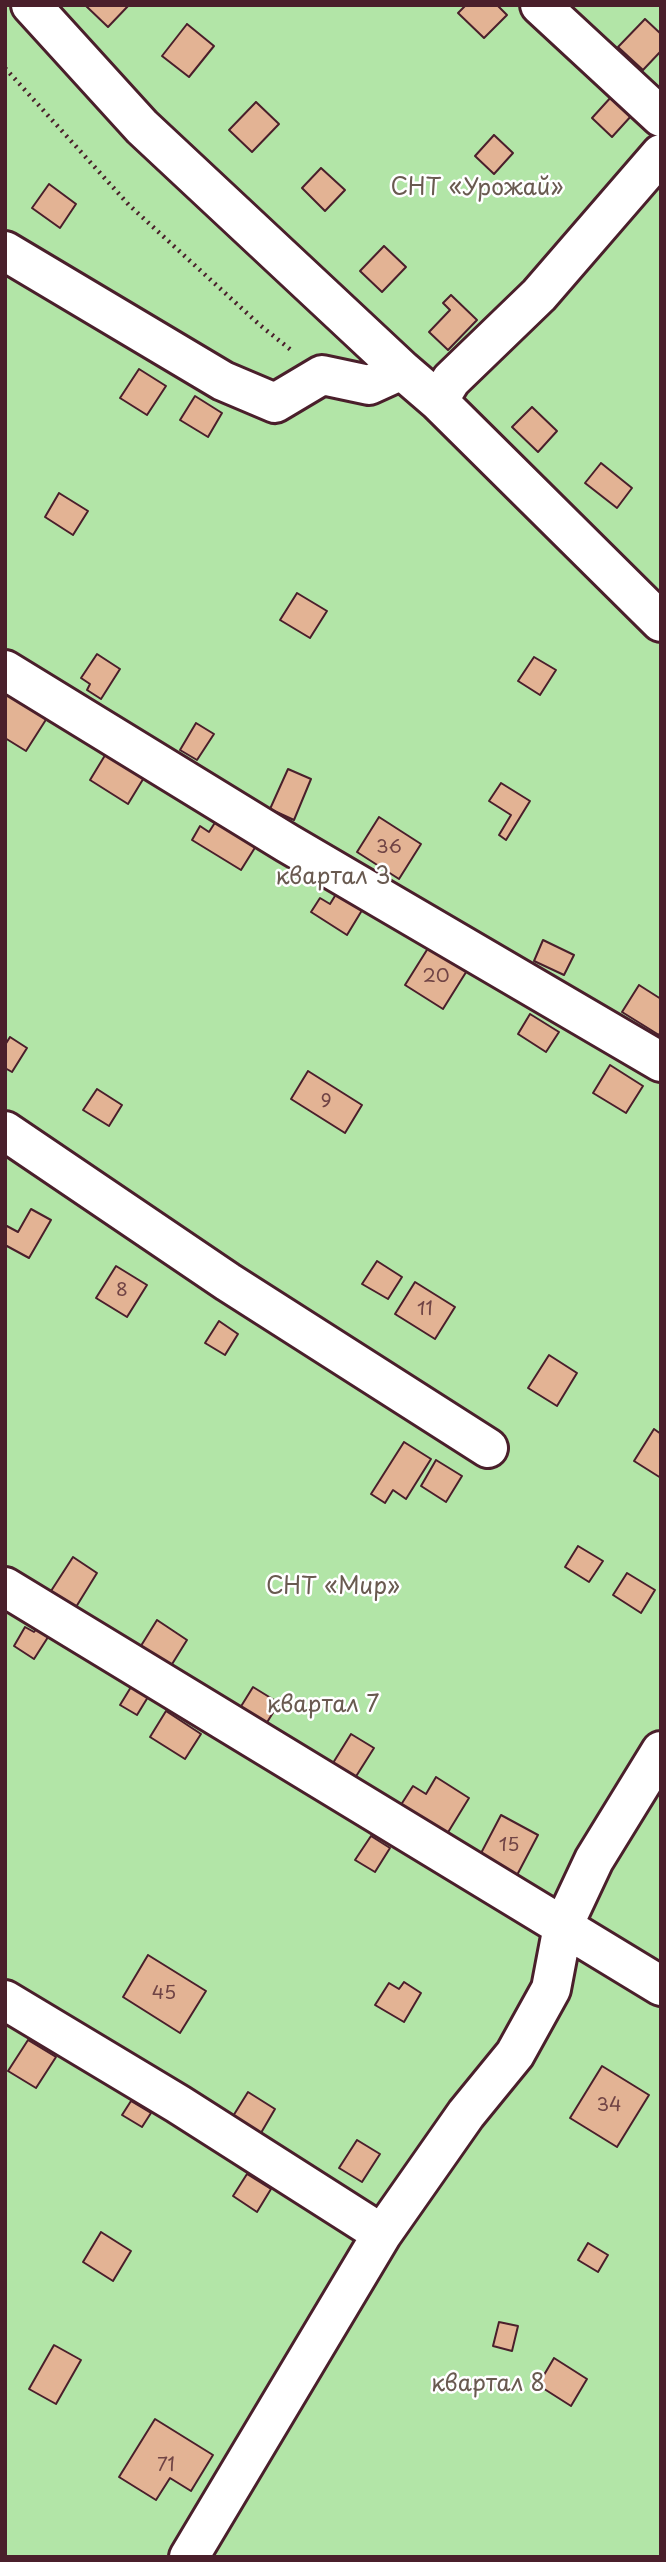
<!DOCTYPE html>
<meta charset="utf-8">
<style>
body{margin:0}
#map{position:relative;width:666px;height:2562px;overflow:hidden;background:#fff;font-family:"Playpen Sans",sans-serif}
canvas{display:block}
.frame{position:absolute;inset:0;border:7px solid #4a1f2b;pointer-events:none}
</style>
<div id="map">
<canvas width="666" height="2562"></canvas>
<div class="frame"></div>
</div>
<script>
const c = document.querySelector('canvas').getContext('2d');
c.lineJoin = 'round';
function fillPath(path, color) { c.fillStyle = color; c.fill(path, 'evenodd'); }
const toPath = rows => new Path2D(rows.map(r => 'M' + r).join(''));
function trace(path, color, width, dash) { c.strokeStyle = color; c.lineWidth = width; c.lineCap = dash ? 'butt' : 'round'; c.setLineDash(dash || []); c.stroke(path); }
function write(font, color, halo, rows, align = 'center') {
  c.font = font + ' "Playpen Sans",sans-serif'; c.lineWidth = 5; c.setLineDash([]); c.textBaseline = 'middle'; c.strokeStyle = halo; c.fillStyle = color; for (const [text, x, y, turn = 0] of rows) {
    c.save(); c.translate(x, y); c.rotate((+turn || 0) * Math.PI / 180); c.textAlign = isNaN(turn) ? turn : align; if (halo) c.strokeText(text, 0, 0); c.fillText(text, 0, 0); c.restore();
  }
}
fillPath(toPath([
 [5,5,661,5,661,2557,5,2557]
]), '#b2e5a7');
const building = toPath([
 [85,5,129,5,108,27,85,5],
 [466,5,497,5,507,15,484,38,458,13,466,5],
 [645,19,661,34,661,51,643,70,618,47,645,19],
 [187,24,214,46,189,77,162,56,187,24],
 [612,96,632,115,612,137,592,118,612,96],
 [256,102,279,124,252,152,229,130,256,102],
 [494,135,513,153,494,174,475,156,494,135],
 [321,168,345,190,325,211,302,188,321,168],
 [49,184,76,204,60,228,32,208,49,184],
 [384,246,406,267,382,292,360,271,384,246],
 [451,295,477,320,448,350,429,332,450,310,443,303,451,295],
 [139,369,166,386,147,415,120,398,139,369],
 [195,396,222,413,208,437,180,420,195,396],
 [532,407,557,431,538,452,512,427,532,407],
 [601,463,632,488,617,508,585,483,601,463],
 [59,493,88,511,73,535,45,517,59,493],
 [297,593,327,611,310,638,280,620,297,593],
 [97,654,120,669,101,699,87,690,90,684,81,678,97,654],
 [534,657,556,670,540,695,518,681,534,657],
 [5,692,47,718,26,751,5,738,5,692],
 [196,723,214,734,197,760,180,750,196,723],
 [107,752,145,776,128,804,90,780,107,752],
 [288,769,311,779,294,820,270,809,288,769],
 [501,783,530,801,506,840,499,835,511,815,489,801,501,783],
 [379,817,421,844,399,879,357,852,379,817],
 [216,821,256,846,241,870,192,840,200,826,209,832,216,821],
 [338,891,364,907,347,935,311,912,320,898,330,904,338,891],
 [543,940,574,955,564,975,534,961,543,940],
 [430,945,468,969,443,1009,405,985,430,945],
 [639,985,661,999,661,1031,659,1035,622,1012,639,985],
 [530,1014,559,1032,546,1052,518,1034,530,1014],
 [10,1037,27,1048,12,1072,5,1068,5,1045,10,1037],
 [610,1065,643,1086,626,1113,593,1093,610,1065],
 [308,1071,362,1105,345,1133,291,1099,308,1071],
 [97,1089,122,1105,109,1126,83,1110,97,1089],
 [31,1209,51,1220,29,1258,5,1245,5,1225,18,1232,31,1209],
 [377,1261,402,1277,388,1299,362,1284,377,1261],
 [116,1266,147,1285,127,1317,96,1298,116,1266],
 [415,1282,455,1307,435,1339,395,1314,415,1282],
 [219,1321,238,1334,225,1355,205,1343,219,1321],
 [549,1355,577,1373,557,1406,528,1388,549,1355],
 [654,1429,661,1434,661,1478,634,1461,654,1429],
 [404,1442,431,1459,406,1499,393,1490,385,1503,371,1494,404,1442],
 [436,1460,462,1476,446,1502,421,1486,436,1460],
 [578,1546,603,1561,589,1582,565,1567,578,1546],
 [73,1557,97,1573,76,1607,51,1591,73,1557],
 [627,1573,655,1590,641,1613,613,1595,627,1573],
 [157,1620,187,1640,169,1669,139,1649,157,1620],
 [25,1627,34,1632,38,1627,50,1634,34,1659,14,1646,25,1627],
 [131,1687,148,1697,137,1715,120,1705,131,1687],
 [253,1687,279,1703,266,1724,240,1708,253,1687],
 [166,1711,201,1734,185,1759,150,1737,166,1711],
 [351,1734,374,1748,355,1778,333,1763,351,1734],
 [436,1777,469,1798,447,1834,397,1811,413,1786,426,1794,436,1777],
 [501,1815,538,1835,516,1877,479,1857,501,1815],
 [371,1836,390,1848,375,1872,355,1860,371,1836],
 [148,1955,206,1991,180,2033,123,1997,148,1955],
 [404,1982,421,1993,404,2022,375,2005,389,1983,399,1989,404,1982],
 [28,2040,56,2057,36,2088,8,2071,28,2040],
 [602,2066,649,2095,617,2147,570,2118,602,2066],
 [248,2092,275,2109,258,2138,230,2121,248,2092],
 [131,2101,151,2113,142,2127,122,2115,131,2101],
 [357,2140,380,2154,362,2182,339,2168,357,2140],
 [247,2174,271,2189,257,2212,233,2196,247,2174],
 [101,2232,131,2251,113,2281,83,2262,101,2232],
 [588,2243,608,2255,598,2272,578,2260,588,2243],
 [499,2322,518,2326,512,2351,493,2346,499,2322],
 [54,2345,81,2360,56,2404,29,2389,54,2345],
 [554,2358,587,2379,571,2406,538,2385,554,2358],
 [155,2419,213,2455,191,2491,170,2478,156,2500,119,2477,155,2419]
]);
fillPath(building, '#e3b394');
trace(building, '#4a1f2b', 2);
const minor = toPath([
 [31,5,142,127,402,370],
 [540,5,661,117],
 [5,251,223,381,275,403,322,375,369,385,402,370,438,401,451,380,539,295,661,154],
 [438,401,661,622],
 [5,670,287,843,661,1062],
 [5,1131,228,1282,488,1448],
 [5,1587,661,1986],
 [5,2000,178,2104,382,2234],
 [189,2557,382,2234,466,2114,515,2054,551,1989,563,1926,594,1860,661,1751]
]);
trace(minor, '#4a1f2b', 44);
trace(toPath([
 [5,68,129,205,261,326,291,350]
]), '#4a1f2b', 4.5, [2, 5]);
trace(minor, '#fff', 38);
write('19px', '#704445', null, [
 ["36",389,848],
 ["20",436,977],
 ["9",326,1102],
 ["8",122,1291],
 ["11",425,1310],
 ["15",509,1846],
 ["45",164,1994],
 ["34",609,2106],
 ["71",166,2466]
]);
write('23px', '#695a50', '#fff', [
 ["СНТ «Урожай»",477,189],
 ["квартал 3",333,878],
 ["СНТ «Мир»",333,1588],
 ["квартал 7",323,1706],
 ["квартал 8",488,2385]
]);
</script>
